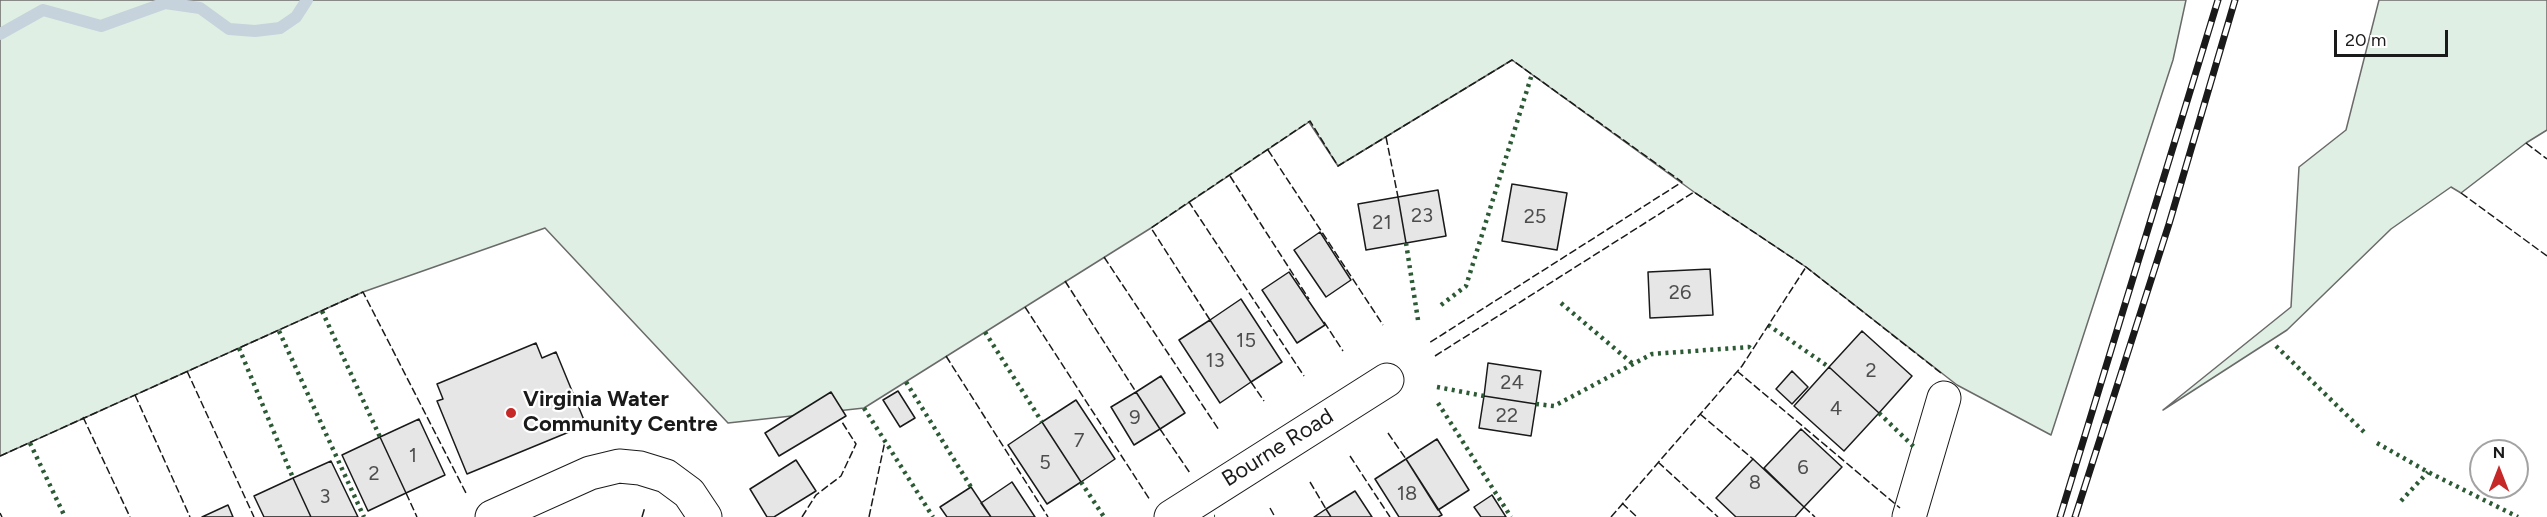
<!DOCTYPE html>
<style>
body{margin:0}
#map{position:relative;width:2547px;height:517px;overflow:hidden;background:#fff;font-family:Figtree,sans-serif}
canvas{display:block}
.north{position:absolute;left:2469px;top:439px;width:60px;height:60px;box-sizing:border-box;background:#fff;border:2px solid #a3a3a3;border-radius:50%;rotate:0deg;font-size:16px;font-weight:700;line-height:24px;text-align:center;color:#1a1a1a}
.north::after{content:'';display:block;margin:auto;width:21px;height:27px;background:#c62828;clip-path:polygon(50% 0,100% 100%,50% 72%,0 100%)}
.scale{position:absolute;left:2334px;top:30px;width:114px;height:27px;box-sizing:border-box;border:3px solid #1a1a1a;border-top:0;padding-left:8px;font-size:18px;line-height:21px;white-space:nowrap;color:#1a1a1a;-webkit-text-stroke:4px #fff;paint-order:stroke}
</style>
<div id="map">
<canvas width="2547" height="517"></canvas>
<div class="north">N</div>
<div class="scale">20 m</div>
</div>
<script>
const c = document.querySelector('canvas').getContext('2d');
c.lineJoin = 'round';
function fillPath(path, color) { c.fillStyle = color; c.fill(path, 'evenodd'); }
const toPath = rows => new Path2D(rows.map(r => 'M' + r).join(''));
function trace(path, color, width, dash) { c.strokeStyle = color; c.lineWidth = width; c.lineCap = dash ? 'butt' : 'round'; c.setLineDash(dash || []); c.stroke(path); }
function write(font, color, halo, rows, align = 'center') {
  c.font = font + ' Figtree,sans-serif'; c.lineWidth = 4.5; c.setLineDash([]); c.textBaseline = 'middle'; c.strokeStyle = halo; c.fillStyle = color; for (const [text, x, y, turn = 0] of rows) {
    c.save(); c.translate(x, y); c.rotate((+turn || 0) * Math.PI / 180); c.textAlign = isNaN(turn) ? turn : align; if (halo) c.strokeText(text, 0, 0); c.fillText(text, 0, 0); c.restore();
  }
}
const green = toPath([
 [0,0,2186,0,2173,60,2051,435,1957,385,1806,267,1694,192,1512,60,1338,166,1309,122,1151,228,864,408,728,423,545,228,363,292,0,456,0,0],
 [2379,0,2547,0,2547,130,2526,143,2461,193,2451,187,2391,229,2287,330,2163,410,2291,307,2299,167,2346,130,2379,0]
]);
fillPath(green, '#e0efe3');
trace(green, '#6a6a6a', 1.5);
trace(toPath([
 [0,34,43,10,101,26,165,3,200,8,229,29,255,31,280,28,296,17,307,0]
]), '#c6d2dc', 12);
const building = toPath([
 [1512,184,1567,193,1557,250,1502,241,1512,184],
 [1438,190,1446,236,1406,243,1398,197,1438,190],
 [1398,197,1406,243,1366,250,1358,204,1398,197],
 [1320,232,1351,280,1326,297,1294,250,1320,232],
 [1710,269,1713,315,1650,318,1648,272,1710,269],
 [1289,272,1325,325,1297,343,1262,290,1289,272],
 [1241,299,1282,362,1251,382,1210,320,1241,299],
 [1210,320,1251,382,1220,403,1179,340,1210,320],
 [1862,331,1912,376,1879,413,1829,367,1862,331],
 [536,343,542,358,556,352,586,425,467,474,437,401,443,399,437,384,536,343],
 [1488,363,1541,371,1536,404,1484,396,1488,363],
 [1829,367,1879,413,1844,451,1794,406,1829,367],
 [1792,371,1808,387,1792,404,1776,389,1792,371],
 [1161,376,1185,413,1160,429,1136,392,1161,376],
 [898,391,915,418,900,427,883,400,898,391],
 [831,392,846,416,779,456,765,433,831,392],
 [1136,392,1160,429,1134,445,1111,407,1136,392],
 [1484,396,1536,404,1531,436,1479,428,1484,396],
 [1076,400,1115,459,1081,482,1042,422,1076,400],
 [419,419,445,475,406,493,380,437,419,419],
 [1042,422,1081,482,1047,504,1008,445,1042,422],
 [1801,429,1842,467,1804,507,1764,468,1801,429],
 [380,437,406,493,368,511,342,455,380,437],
 [1437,439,1469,490,1438,510,1406,459,1437,439],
 [1406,459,1442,515,1438,517,1399,517,1375,479,1406,459],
 [1753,459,1804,507,1795,517,1736,517,1716,498,1753,459],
 [796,460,816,491,774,517,767,517,750,489,796,460],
 [331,461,358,517,311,517,293,478,331,461],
 [293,478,311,517,264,517,254,496,293,478],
 [1012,482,1035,517,991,517,981,503,1012,482],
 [971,487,991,517,947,517,940,507,971,487],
 [1355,491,1372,517,1331,517,1326,509,1355,491],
 [1492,495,1506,517,1481,517,1474,507,1492,495],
 [228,505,233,517,202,517,228,505],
 [1326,509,1331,517,1314,517,1326,509]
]);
fillPath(building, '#e6e6e6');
trace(building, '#1a1a1a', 1.5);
const minor = toPath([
 [492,517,590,473,619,466,640,468,666,476,689,493,705,517],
 [1171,517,1387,380],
 [1909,517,1944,398]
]);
trace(minor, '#1a1a1a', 35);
trace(minor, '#fff', 33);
const rail = toPath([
 [2060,517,2218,0],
 [2075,517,2169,224,2235,0]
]);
trace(rail, '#1a1a1a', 7);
trace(rail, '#fff', 4.5, [14]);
trace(toPath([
 [1406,243,1418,320],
 [1561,303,1633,364],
 [1441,305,1466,286,1532,74],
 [322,311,380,437],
 [1768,325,1829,367],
 [279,331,364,517],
 [985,332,1042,422],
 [2276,346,2365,433],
 [239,348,293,478],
 [906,382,971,487],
 [1437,387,1484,396],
 [1438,403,1511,517],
 [1536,404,1554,406,1652,354,1749,347,1753,350],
 [864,408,933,517],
 [1879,413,1916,449],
 [30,443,65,517],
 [2377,443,2428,472,2518,517],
 [1081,482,1104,517],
 [2401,501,2428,472],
 [1214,517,1215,517]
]), '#2b5a34', 4.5, [3, 4.5]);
trace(toPath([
 [1386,137,1398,197],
 [2526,143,2547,159],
 [1268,150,1383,325],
 [1230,176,1309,299],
 [2461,193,2547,256],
 [1189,202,1310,121,1338,166,1512,60,1682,182,1429,343],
 [1104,257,1219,430],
 [1065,281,1136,392],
 [1025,307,1150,500],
 [1210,320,1151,228,1189,202,1304,376],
 [1324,322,1343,351],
 [946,356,1048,517],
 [1435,356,1694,192,1806,267,1941,373],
 [187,371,254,517],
 [1737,371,1900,508],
 [1251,382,1264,401],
 [135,395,190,517],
 [1700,414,1753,459],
 [83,417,130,517],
 [1160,429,1190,473],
 [1388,433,1406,459],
 [0,456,363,292,467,495],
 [1350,456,1390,517],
 [1658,462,1718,517],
 [1310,482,1326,509],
 [406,493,417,517],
 [1622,503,1637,517],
 [1804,507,1815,517],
 [1270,508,1275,517],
 [0,513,2,517],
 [642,517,645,507],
 [802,517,816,495,841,476,856,444,842,422],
 [869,517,885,441],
 [1611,517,1742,366,1806,267]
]), '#1a1a1a', 1.5, [8, 3]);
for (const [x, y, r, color] of [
 [511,413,6,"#c62828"]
]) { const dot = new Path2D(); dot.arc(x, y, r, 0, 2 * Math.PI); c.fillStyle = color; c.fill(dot); trace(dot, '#fff', 2); }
write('20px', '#4d4d4d', null, [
 ["23",1422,216],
 ["25",1535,217],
 ["21",1382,223],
 ["26",1680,293],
 ["15",1246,341],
 ["13",1215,361],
 ["2",1871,371],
 ["24",1512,383],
 ["4",1836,409],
 ["22",1507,416],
 ["9",1135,418],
 ["7",1079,441],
 ["1",413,456],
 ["5",1045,463],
 ["6",1803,468],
 ["2",374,474],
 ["8",1755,483],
 ["18",1407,494],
 ["3",325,497]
]);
write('bold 22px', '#1a1a1a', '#fff', [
 ["Virginia Water",523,400],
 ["Community Centre",523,425]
], 'left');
write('22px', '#1a1a1a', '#fff', [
 ["Bourne Road",1278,448,-32]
]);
</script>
